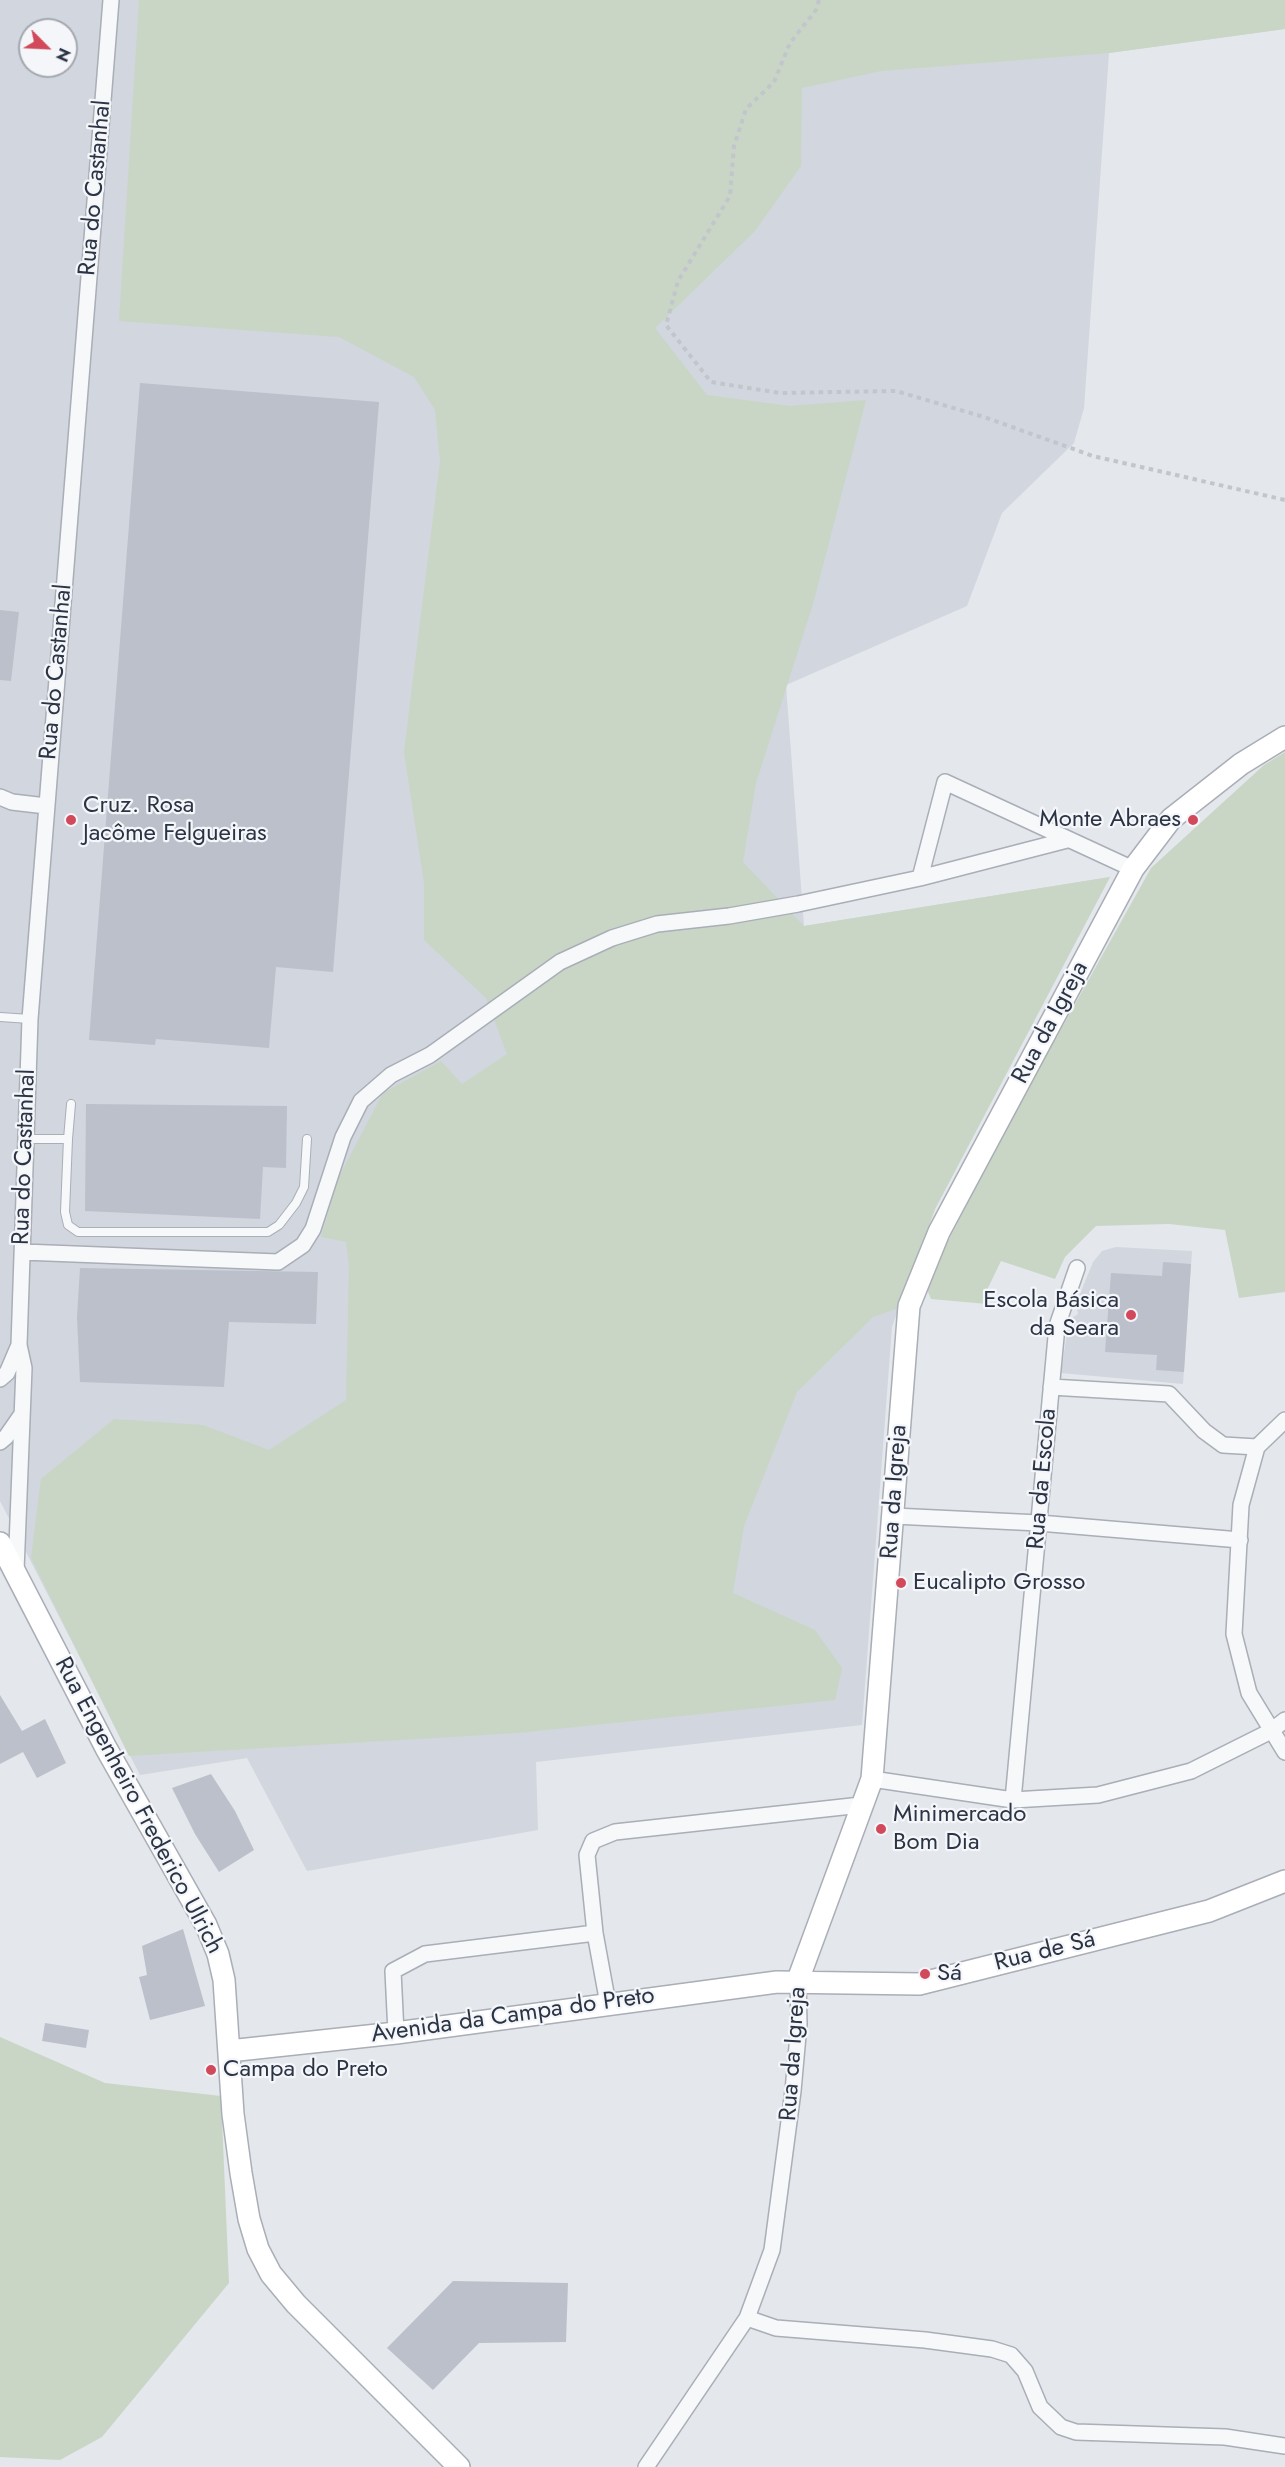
<!DOCTYPE html>
<meta charset="utf-8">
<style>
body{margin:0}
#map{position:relative;width:1285px;height:2467px;overflow:hidden;background:#e4e7ec;font-family:Jost,sans-serif}
canvas{display:block}
.north{position:absolute;left:18px;top:18px;width:60px;height:60px;box-sizing:border-box;background:#f4f6f9;border:2px solid #a4a8b1;border-radius:50%;rotate:114deg;font-size:16px;font-weight:700;line-height:24px;text-align:center;color:#2b3445}
.north::after{content:'';display:block;margin:auto;width:21px;height:27px;background:#d1495b;clip-path:polygon(50% 0,100% 100%,50% 72%,0 100%)}
</style>
<div id="map">
<canvas width="1285" height="2467"></canvas>
<div class="north">N</div>
</div>
<script>
const c = document.querySelector('canvas').getContext('2d');
c.lineJoin = 'round';
function fillPath(path, color) { c.fillStyle = color; c.fill(path, 'evenodd'); }
const toPath = rows => new Path2D(rows.map(r => 'M' + r).join(''));
function trace(path, color, width, dash) { c.strokeStyle = color; c.lineWidth = width; c.lineCap = dash ? 'butt' : 'round'; c.setLineDash(dash || []); c.stroke(path); }
function write(font, color, halo, rows, align = 'center') {
  c.font = font + ' Jost,sans-serif'; c.lineWidth = 4.5; c.setLineDash([]); c.textBaseline = 'middle'; c.strokeStyle = halo; c.fillStyle = color; for (const [text, x, y, turn = 0] of rows) {
    c.save(); c.translate(x, y); c.rotate((+turn || 0) * Math.PI / 180); c.textAlign = isNaN(turn) ? turn : align; if (halo) c.strokeText(text, 0, 0); c.fillText(text, 0, 0); c.restore();
  }
}
fillPath(toPath([
 [0,0,1285,0,1285,29,1109,53,1084,408,1074,443,1002,513,967,606,786,685,804,926,1110,877,935,1209,892,1327,862,1725,536,1762,538,1830,307,1871,247,1758,140,1775,0,1501],
 [30,30,66,30,66,66,30,66],
 [1116,1247,1192,1251,1183,1384,1061,1373,1069,1320,1078,1314,1076,1304,1093,1262,1102,1251]
]), '#d2d6de');
fillPath(toPath([
 [139,0,1285,0,1285,29,1109,53,881,71,802,88,801,166,755,231,655,328,707,395,790,406,866,400,813,604,756,783,743,862,804,926,1110,877,935,1209,899,1308,873,1317,797,1392,744,1526,733,1593,815,1630,842,1668,835,1700,518,1733,129,1756,31,1558,41,1479,114,1419,203,1425,269,1450,346,1400,349,1266,346,1242,321,1237,339,1177,383,1093,441,1061,462,1084,507,1054,486,998,424,940,424,883,404,752,440,461,435,410,414,377,339,337,119,321],
 [1285,752,1285,1292,1239,1298,1225,1230,1169,1224,1096,1226,1065,1257,1055,1279,1001,1261,987,1290,987,1304,931,1299,925,1285,1031,1083,1151,868,1264,765],
 [0,2037,105,2083,221,2096,229,2283,102,2437,60,2460,0,2457]
]), '#c9d6c5');
fillPath(toPath([
 [140,383,379,402,333,972,276,967,269,1048,156,1039,155,1045,89,1040],
 [0,610,19,612,11,681,0,680],
 [86,1104,287,1106,286,1168,263,1167,260,1219,85,1211],
 [1163,1262,1191,1264,1184,1372,1156,1370,1157,1355,1105,1352,1111,1273,1162,1276],
 [80,1268,318,1272,316,1324,229,1322,224,1387,80,1382,77,1317],
 [0,1695,22,1731,45,1719,66,1763,37,1778,23,1752,0,1764],
 [211,1774,235,1811,254,1850,219,1872,195,1834,172,1788],
 [183,1929,205,2006,150,2020,139,1977,147,1975,142,1946],
 [45,2023,89,2030,86,2048,42,2041],
 [453,2281,568,2283,566,2342,479,2343,433,2390,387,2348]
]), '#bbc0ca');
const lane = toPath([
 [0,1017,30,1019],
 [26,1139,68,1139,65,1212,68,1225,78,1232,268,1232,279,1225,296,1203,304,1187,307,1139],
 [68,1139,71,1104]
]);
const street = toPath([
 [0,797,12,802,46,806],
 [920,878,945,782,1133,869],
 [23,1252,278,1262,303,1245,313,1229,343,1137,361,1101,391,1075,430,1055,560,962,612,938,657,924,729,916,798,904,920,878,1067,840],
 [0,1379,7,1373,19,1345],
 [1051,1387,1169,1394,1204,1431,1223,1445,1257,1447,1285,1420],
 [0,1442,6,1437,22,1414],
 [1257,1447,1241,1505,1234,1634,1249,1693,1285,1752],
 [894,1516,1039,1523,1240,1540],
 [16,1571,24,1368,19,1345,30,1019,111,0],
 [872,1779,1013,1800,1098,1795,1191,1771,1271,1731,1285,1720],
 [1013,1800,1057,1326,1077,1268],
 [608,2004,595,1933,587,1855,593,1841,615,1832,861,1805],
 [396,2033,393,1971,425,1954,595,1933],
 [747,2318,776,2328,925,2340,992,2349,1011,2355,1025,2371,1040,2407,1061,2427,1076,2432,1225,2437,1285,2446],
 [646,2467,747,2318,772,2250,793,2091,799,2024,798,1980]
]);
const secondary = toPath([
 [0,1543,106,1748,206,1925,218,1954,224,1980,233,2114,241,2173,249,2219,258,2249,271,2274,296,2304,459,2467],
 [798,1980,872,1779,909,1306,939,1232,1133,869,1171,819,1241,764,1285,737],
 [229,2051,396,2033,777,1982,919,1984,1209,1911,1285,1881]
]);
trace(lane, '#a9aeb7', 10);
trace(street, '#a9aeb7', 18);
trace(secondary, '#a9aeb7', 24);
trace(toPath([
 [819,0,816,10,790,43,774,82,746,109,734,146,730,196,678,281,666,325,711,382,780,393,896,391,984,417,1093,456,1285,500]
]), '#c2c5cb', 4, [4.5, 4.5]);
trace(lane, '#f7f8fa', 8);
trace(street, '#f7f8fa', 15);
trace(secondary, '#fff', 21);
for (const [x, y, r, color] of [
 [71,820,6,"#d1495b"],
 [1193,820,6,"#d1495b"],
 [1131,1315,6,"#d1495b"],
 [901,1583,6,"#d1495b"],
 [881,1829,6,"#d1495b"],
 [925,1974,6,"#d1495b"],
 [211,2070,6,"#d1495b"]
]) { const dot = new Path2D(); dot.arc(x, y, r, 0, 2 * Math.PI); c.fillStyle = color; c.fill(dot); trace(dot, '#f4f6f9', 2); }
write('24px', '#2b3445', '#f4f6f9', [
 ["Rua do Castanhal",96,188,-85],
 ["Rua do Castanhal",57,672,-85],
 ["Rua da Igreja",1051,1023,-62],
 ["Rua do Castanhal",25,1157,-88],
 ["Rua da Escola",1043,1479,-85],
 ["Rua da Igreja",895,1492,-86],
 ["Rua Engenheiro Frederico Ulrich",138,1806,62],
 ["Rua de Sá",1045,1952,-14],
 ["Avenida da Campa do Preto",513,2016,-8],
 ["Rua da Igreja",794,2054,-86]
]);
write('24px', '#2b3445', '#f4f6f9', [
 ["Cruz. Rosa",83,806],
 ["Jacôme Felgueiras",83,834],
 ["Monte Abraes",1181,820,"right"],
 ["Escola Básica",1119,1301,"right"],
 ["da Seara",1119,1329,"right"],
 ["Eucalipto Grosso",913,1583],
 ["Minimercado",893,1815],
 ["Bom Dia",893,1843],
 ["Sá",937,1974],
 ["Campa do Preto",223,2070]
], 'left');
</script>
